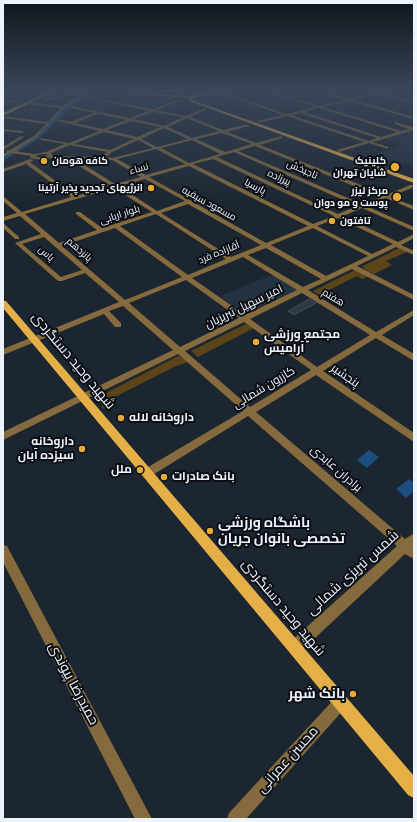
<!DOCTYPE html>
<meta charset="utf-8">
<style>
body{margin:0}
#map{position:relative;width:417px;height:822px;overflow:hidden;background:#1c2631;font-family:Signika,sans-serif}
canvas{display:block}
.frame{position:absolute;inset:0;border:4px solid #edf3fb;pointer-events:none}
</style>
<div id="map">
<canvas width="417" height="822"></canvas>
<div class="frame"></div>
</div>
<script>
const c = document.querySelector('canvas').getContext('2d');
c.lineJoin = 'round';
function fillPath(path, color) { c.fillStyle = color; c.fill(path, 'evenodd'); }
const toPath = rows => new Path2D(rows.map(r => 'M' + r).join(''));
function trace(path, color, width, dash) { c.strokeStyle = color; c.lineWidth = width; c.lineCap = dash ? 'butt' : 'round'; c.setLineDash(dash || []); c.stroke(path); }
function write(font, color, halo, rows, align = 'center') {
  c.font = font + ' Signika,Cairo,sans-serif'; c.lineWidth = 4; c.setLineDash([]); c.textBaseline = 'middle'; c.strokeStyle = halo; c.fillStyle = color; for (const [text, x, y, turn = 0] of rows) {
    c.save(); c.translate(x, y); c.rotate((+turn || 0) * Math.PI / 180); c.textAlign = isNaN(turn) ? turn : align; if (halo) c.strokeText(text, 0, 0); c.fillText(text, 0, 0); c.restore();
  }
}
fillPath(toPath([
 [414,129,414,167,376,154,401,145,384,139],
 [274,274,299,289,275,301,243,314,220,296]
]), '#233241');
fillPath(toPath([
 [399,248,407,252,386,261,392,265,374,274,364,269,363,266],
 [355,270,368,276,363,279,357,276,319,295,313,291],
 [246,324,254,328,198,357,191,351],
 [178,356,185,359,188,362,176,366,109,400,104,409,102,407,100,398,104,394]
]), '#5b4418');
fillPath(toPath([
 [369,450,379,457,367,468,357,460],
 [409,479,414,483,414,491,406,498,396,489]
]), '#1c4f7f');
fillPath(toPath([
 [82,94,87,95,70,108,40,138,3,161,3,156,36,136,66,106,82,94]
]), '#1c4f7f');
const building = toPath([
 [309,299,316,303,294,315,288,311,309,299]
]);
fillPath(building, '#2f3a45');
trace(building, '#434e59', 1);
fillPath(toPath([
 [5,91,19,91,40,94,38,95,5,91],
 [213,91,218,91,287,114,315,107,265,91,270,91,319,106,346,100,318,91,323,91,350,99,380,91,386,91,381,93,414,102,414,104,377,94,354,100,414,117,414,119,350,101,323,107,401,131,408,129,395,124,395,122,414,127,414,130,373,142,388,147,388,149,369,143,339,152,337,150,364,142,287,116,258,123,258,121,283,115,213,91],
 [319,108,397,132,381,137,304,112,319,108],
 [300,113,377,138,369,141,291,115,300,113],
 [82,93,85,94,65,108,36,138,15,151,34,154,46,152,65,144,41,140,40,138,69,143,99,131,58,121,59,119,70,122,94,113,71,108,71,106,130,118,149,111,103,101,105,100,153,109,179,99,180,101,157,110,186,116,205,108,205,110,190,117,223,130,249,124,249,126,227,132,256,143,282,136,282,138,260,145,386,195,410,185,414,185,414,187,390,197,414,206,414,210,386,198,366,206,414,227,414,231,362,208,343,216,398,242,414,234,414,238,401,245,414,251,414,255,396,247,357,266,414,295,414,300,352,269,308,290,376,332,414,310,414,315,382,335,414,354,414,361,376,338,323,371,414,433,414,442,316,375,256,412,405,539,414,533,414,559,405,554,300,652,295,654,290,652,288,647,290,642,397,546,248,416,151,476,147,477,143,476,142,473,143,470,243,411,178,354,3,440,3,432,173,350,123,306,109,311,121,323,121,327,115,327,104,314,3,355,3,349,119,302,85,273,62,281,58,281,15,243,41,234,20,216,3,221,3,217,17,213,3,201,3,196,22,212,71,197,26,164,3,172,3,169,30,159,34,160,30,162,76,196,111,186,68,159,49,158,41,160,30,158,31,156,11,153,3,157,3,154,7,152,6,150,10,150,34,136,46,124,3,118,3,116,48,122,61,108,28,104,27,102,63,106,82,93],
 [153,112,183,117,164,126,134,119,153,112],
 [98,114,126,120,103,129,75,123,98,114],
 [187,118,219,131,192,138,168,127,187,118],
 [131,121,160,127,137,137,107,130,131,121],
 [164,128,188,139,157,147,141,139,164,128],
 [103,132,134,139,110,150,74,144,103,132],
 [222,133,252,144,225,152,196,139,222,133],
 [138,140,153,148,113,158,106,157,112,152,138,140],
 [192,140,220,154,189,163,161,148,192,140],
 [70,145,107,152,101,157,53,156,51,153,70,145],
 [255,146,381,197,362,204,238,151,255,146],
 [156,149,185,164,146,175,117,159,156,149],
 [234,152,357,206,338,214,217,157,234,152],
 [40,154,46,154,48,155,41,158,35,156,40,154],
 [75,159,112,160,141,177,115,184,75,159],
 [213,159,334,216,313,224,193,164,213,159],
 [189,166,308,226,266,243,149,177,189,166],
 [145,179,185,201,157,211,119,186,145,179],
 [114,188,152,212,102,228,80,212,76,212,76,214,97,230,59,243,25,214,114,188],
 [188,204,261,245,231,257,161,213,188,204],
 [156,214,226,259,188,275,120,226,156,214],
 [338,218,393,244,372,254,317,226,338,218],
 [115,228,182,277,125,300,62,246,115,228],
 [313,228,368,256,326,276,271,245,313,228],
 [44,237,82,270,61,277,22,244,44,237],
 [266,248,321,279,303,287,248,255,266,248],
 [243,257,297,290,245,315,192,278,243,257],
 [186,280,239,318,180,347,129,303,186,280],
 [302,293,370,335,317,367,250,319,302,293],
 [244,322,311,370,250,407,185,351,244,322],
 [39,97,67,99,69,100,38,99,39,97],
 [83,98,94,99,96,100,82,100,83,98],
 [3,100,19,102,21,103,3,102,3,100],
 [3,129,22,131,24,132,22,133,3,131,3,129],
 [21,136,24,137,3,150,3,147,21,136],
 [3,223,19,237,19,239,15,239,3,228,3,223],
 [3,545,7,546,152,819,135,819,3,562,3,545],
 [341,695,346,697,348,702,346,707,246,819,227,819,229,813,336,697,341,695]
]), '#846a3d');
fillPath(toPath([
 [46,91,65,91,103,95,53,92,3,116,3,113,48,92,46,91],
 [93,91,190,96,214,91,222,91,194,98,192,100,414,179,414,183,189,101,189,98,93,91],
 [3,301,6,301,414,776,414,798,408,795,3,308,3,301]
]), '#e5af48');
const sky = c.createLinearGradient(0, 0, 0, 206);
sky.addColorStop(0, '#0f151b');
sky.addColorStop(0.44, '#3a475a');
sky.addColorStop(1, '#3a475a00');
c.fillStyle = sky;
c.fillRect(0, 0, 417, 206);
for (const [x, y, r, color] of [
 [44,161,4,"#e7ac36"],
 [395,167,5,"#e7ac36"],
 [151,188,4,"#e7ac36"],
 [397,197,5,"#e7ac36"],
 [332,221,4,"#e7ac36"],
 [256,342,4,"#e7ac36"],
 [121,418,4,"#e7ac36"],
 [82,449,4,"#e7ac36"],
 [140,470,4,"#e7ac36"],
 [164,477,4,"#e7ac36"],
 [210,531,4,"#e7ac36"],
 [353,694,4,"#e7ac36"]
]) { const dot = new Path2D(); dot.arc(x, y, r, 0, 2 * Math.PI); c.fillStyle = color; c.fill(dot); trace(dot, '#0b0f14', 1.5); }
write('bold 10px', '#edf3fb', '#0b0f14', [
 ["کافه هومان",52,161,"left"],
 ["کلینیک",386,161],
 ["شایان تهران",386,173],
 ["انرژیهای تجدید پذیر آرتینا",143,188],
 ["مرکز لیزر",388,191],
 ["پوست و مو دوان",388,203],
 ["تافتون",340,221,"left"]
], 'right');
write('10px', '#edf3fb', '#0b0f14', [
 ["نساء",139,169,-16],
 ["تاجبخش",302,170,24],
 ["پیرزاده",279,178,25],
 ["پارسیا",255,187,27],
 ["مسعود سیفیه",209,204,29],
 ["بلوار اربابی",120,215,-18],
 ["پانزدهم",79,250,41],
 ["آقازاده فرد",219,253,-22],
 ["یاس",46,254,42],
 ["هفتم",333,298,31]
]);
write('12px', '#edf3fb', '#0b0f14', [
 ["امیر سهیل تبریزیان",244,307,-26],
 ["پنجشیر",345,376,35],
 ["کازرون شمالی",264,388,-31],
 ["برادران عابدی",336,469,41]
]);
write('bold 12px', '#edf3fb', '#0b0f14', [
 ["مجتمع ورزشی",264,335],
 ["آرامیس",264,349],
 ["داروخانه لاله",129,418],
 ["داروخانه",74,442,"right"],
 ["سیزده آبان",74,456,"right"],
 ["ملل",132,470,"right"],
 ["بانک صادرات",172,477]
], 'left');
write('14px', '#edf3fb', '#0b0f14', [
 ["شهید وحید دستگردی",73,361,50],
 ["شمس تبریزی شمالی",353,573,-42],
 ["شهید وحید دستگردی",283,608,50],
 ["حمیدرضا پیوندی",73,684,62],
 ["محسن عمرانی",288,760,-48]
]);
write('bold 14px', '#edf3fb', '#0b0f14', [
 ["باشگاه ورزشی",218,523],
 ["تخصصی بانوان جریان",218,539],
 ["بانک شهر",345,694,"right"]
], 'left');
</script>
